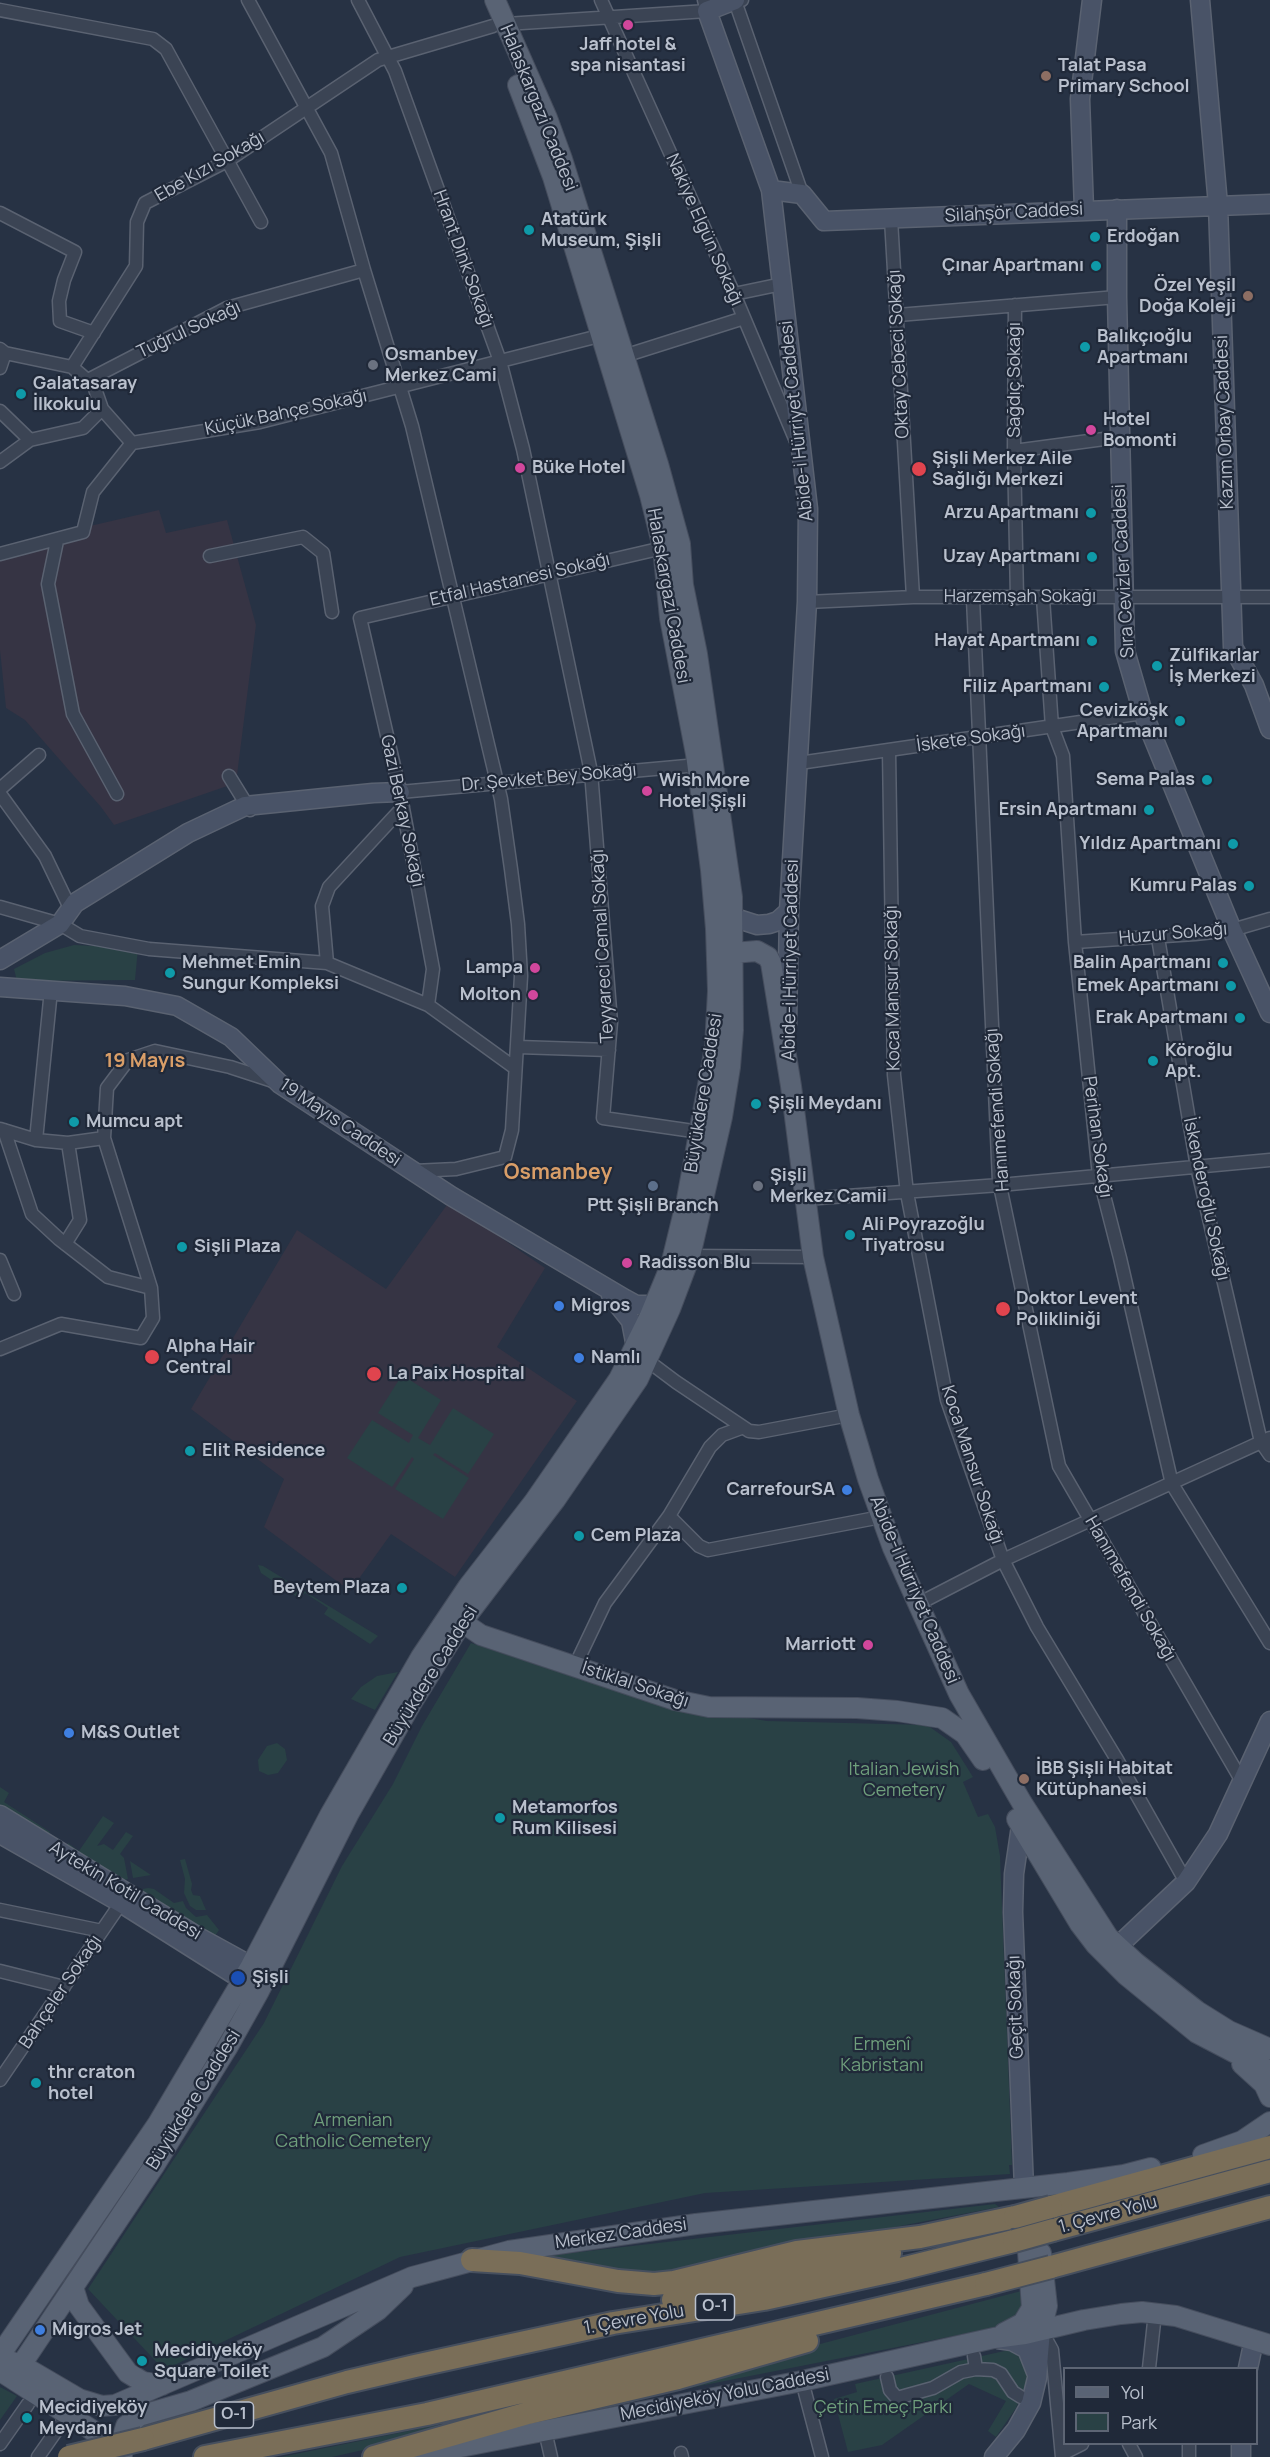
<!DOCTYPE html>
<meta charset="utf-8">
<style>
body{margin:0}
#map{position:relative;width:1270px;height:2457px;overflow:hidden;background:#273244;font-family:Manrope,sans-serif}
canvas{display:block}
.legend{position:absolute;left:1063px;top:2367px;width:195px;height:78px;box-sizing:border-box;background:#202939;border:2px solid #5d6574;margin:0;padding:8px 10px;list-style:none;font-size:18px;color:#b9c0cd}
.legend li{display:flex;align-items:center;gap:12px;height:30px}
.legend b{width:30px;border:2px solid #5d6574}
</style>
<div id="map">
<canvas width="1270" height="2457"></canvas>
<ul class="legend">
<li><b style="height:8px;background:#596374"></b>Yol</li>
<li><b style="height:16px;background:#294145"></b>Park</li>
</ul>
</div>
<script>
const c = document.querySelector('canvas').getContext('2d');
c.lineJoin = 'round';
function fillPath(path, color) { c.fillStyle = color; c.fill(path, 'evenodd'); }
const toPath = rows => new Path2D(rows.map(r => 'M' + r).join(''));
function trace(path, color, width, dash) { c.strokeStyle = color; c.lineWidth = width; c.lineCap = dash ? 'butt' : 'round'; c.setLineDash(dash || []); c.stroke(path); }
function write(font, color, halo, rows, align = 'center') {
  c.font = font + ' Manrope,sans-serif'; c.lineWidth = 4.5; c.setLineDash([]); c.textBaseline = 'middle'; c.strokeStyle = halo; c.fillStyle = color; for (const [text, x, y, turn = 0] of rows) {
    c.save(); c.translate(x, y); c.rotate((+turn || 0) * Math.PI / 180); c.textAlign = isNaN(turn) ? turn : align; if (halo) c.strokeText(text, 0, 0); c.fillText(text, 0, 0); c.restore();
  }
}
fillPath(toPath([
 [159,510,166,533,227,520,256,625,236,783,114,825,101,807,25,720,6,708,0,650,0,553,12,544],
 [449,1202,545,1268,497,1347,577,1401,455,1577,391,1534,350,1591,264,1527,284,1479,191,1409,297,1230,386,1289]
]), '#363444');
fillPath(toPath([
 [74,945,138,948,135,980,17,981,14,969,45,953],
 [402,1375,441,1400,418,1438,430,1445,453,1408,494,1434,468,1474,435,1453,433,1455,469,1478,443,1519,395,1489,414,1459,412,1457,392,1487,347,1458,372,1420,409,1443,413,1435,378,1413],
 [258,1565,263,1566,378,1636,370,1644,324,1614,328,1608,305,1593,300,1599,261,1573],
 [471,1643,676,1711,706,1711,767,1721,927,1725,951,1742,973,1777,963,1782,978,1817,988,1814,995,1827,1000,1856,1012,2165,1009,2165,1010,2174,705,2193,400,2257,164,2370,88,2289,264,2023,342,1866,393,1784,422,1726],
 [398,1672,375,1710,351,1699,361,1687,377,1676],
 [277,1743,285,1749,287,1760,278,1773,268,1775,259,1771,258,1760,267,1746],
 [0,1787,9,1793,4,1802,50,1832,47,1837,0,1808],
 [103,1816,114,1823,97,1846,104,1844,113,1850,126,1832,133,1836,120,1854,124,1858,128,1879,119,1881,65,1848,68,1843,79,1851],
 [185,1859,192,1884,191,1890,193,1895,200,1896,206,1910,196,1910,190,1906,184,1893,185,1879,180,1860],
 [130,1861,151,1875,133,1878],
 [148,1888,154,1889,174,1903,183,1901,186,1908,196,1917,207,1915,219,1930,213,1939,143,1896,143,1889],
 [995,2204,999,2207,656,2273,628,2271,537,2257],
 [1025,2290,1020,2315,1011,2321,989,2329,628,2400,767,2358],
 [1009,2350,1022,2359,1028,2372,1027,2382,1016,2408,996,2437,988,2431,1006,2401,969,2384,882,2445,848,2452,834,2399,857,2392,855,2384],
 [0,2387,17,2396,0,2420],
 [472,2418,473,2425,332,2457,281,2457]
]), '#294145');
const street = toPath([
 [248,0,331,153,364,270,412,426,501,799,511,869,518,924,521,976,512,1130,505,1157,456,1169,414,1171],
 [358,0,395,71,500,361,523,449,591,772,611,1022,603,1118,700,1132],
 [601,0,734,294,796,441],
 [742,0,735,1,802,194],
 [0,10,153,39,166,49,261,222],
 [506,24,707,11,704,0],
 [0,213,75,252,64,280,59,301,60,321,94,333],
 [891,219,913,597],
 [734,294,782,284],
 [1015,305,1014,451,1017,598],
 [898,315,1117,297],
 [0,349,5,353,72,367,94,386,102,409,132,443],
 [624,356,744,318],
 [72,367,136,266,137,222,145,203,227,161,378,60,493,26],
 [0,368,5,353],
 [88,380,227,308,364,270],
 [0,411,30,440],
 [1014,451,1119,437],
 [0,462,30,440,83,428,102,409],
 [57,541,48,584,73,714,117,794],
 [0,554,83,532,93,492,132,443,260,422,603,335],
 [210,556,303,537,323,553,332,612],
 [1043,598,1052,727,1063,756,1075,942,1099,1176,1120,1258,1172,1484,1270,1643],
 [973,599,999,1181,1059,1466,1243,1783],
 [807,602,913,597,1270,597],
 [889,751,894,1075,907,1193,947,1400,1003,1560,1037,1627,1116,1758,1186,1882],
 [799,763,1143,713],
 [229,776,250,810],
 [0,789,39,755],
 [400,792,698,765],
 [0,794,45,856,71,910],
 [0,907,60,924,80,936,149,949,327,963,428,1005,515,1068],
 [1158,938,1197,1167,1261,1442,1270,1455],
 [1075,942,1195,934,1232,930,1270,919],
 [327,963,322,906,329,887,403,807],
 [428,1005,433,969,400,792,360,618,667,547],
 [518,1047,609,1050],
 [0,1129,36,1140,68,1143,104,1138],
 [4,1130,32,1214,59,1239,108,1277,151,1288],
 [36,1140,51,990],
 [805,1199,1000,1185,1270,1160],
 [65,1244,80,1220,68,1143],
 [690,1256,813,1257],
 [0,1260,14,1294],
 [0,1349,61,1324,141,1338,153,1318,151,1288,104,1138,107,1088,128,1060,155,1051,230,1067,273,1081],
 [648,1361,676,1382,749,1431,759,1432,849,1415],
 [669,1516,699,1546,708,1550,881,1517],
 [918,1604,1003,1560,1270,1438],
 [575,1666,605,1603,669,1516,710,1447,722,1435,741,1428],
 [0,1910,102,1931],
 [0,1971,64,1987],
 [0,2080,121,1903],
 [1041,2330,1052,2350,1062,2457],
 [974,2356,976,2369],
 [1149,2368,1155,2313],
 [887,2377,890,2390,897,2398,933,2388,961,2372,976,2369,993,2370,1001,2374,1013,2392,1021,2397],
 [802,2381,822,2457],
 [545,2431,551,2457],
 [0,2444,28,2404],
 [1129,2444,1136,2457],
 [1189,2444,1189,2457],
 [681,2453,682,2457],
 [1062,2454,1082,2444],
 [38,2457,68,2414]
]);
const secondary = toPath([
 [735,0,707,11,771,190,808,509,807,602,789,911,787,1024],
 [1200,0,1218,205,1233,647,1254,685,1270,729],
 [771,190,802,194,824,221,1270,204],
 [1117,209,1117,297,1125,651,1143,713,1232,930,1270,1013],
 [1084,210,1080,99,1092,0],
 [732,917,757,925,769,924,778,921,789,911],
 [0,960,60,924,75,903,188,833,245,806,373,793,400,792],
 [0,987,125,996,177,1006,231,1037,280,1084,451,1196,625,1299,636,1305,654,1305],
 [611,1296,631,1321,636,1347],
 [0,1815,200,1938,251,1966],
 [1021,1826,1014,1874,1013,1912,1024,2188],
 [0,1834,121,1903,243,1980],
 [1118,1946,1186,1882,1218,1834,1270,1721],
 [998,2339,1012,2341,1027,2349,1036,2372],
 [1248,2368,1254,2340],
 [994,2457,1016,2430,1031,2403,1037,2378,1041,2330],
 [1241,2457,1241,2444]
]);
const primary = toPath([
 [723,960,733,953,757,951,768,957,771,963,791,1086,813,1257,849,1415,868,1479,893,1548,959,1694,1022,1803,1108,1937,1136,1963,1197,2011,1229,2031,1270,2049],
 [459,1611,462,1622,481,1635,675,1700,709,1707,857,1708,897,1711,942,1718,965,1734,983,1760],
 [1017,1819,1080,1924,1096,1945,1126,1975,1197,2033,1270,2071],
 [1242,2064,1264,2084,1270,2097],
 [1203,2155,1242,2141,1270,2122],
 [1041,2253,1047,2306,1041,2330],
 [73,2287,79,2306,128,2373,143,2382,162,2385],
 [1004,2333,1023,2323,1032,2308,1026,2224],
 [0,2355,157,2125,251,1966,330,1815,421,1657,468,1587,534,1502,619,1379,649,1318,671,1265,687,1199,715,1047,718,991,716,929,711,870,696,754,670,618,663,548,650,495,553,177,518,85],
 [9,2361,21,2365,79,2399,102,2406,115,2405,412,2277,509,2251,696,2224,1068,2183,1124,2175,1151,2168],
 [21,2365,154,2166,227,2048,259,1991,349,1813,411,1704,462,1622,555,1500,638,1379,670,1309,690,1256,722,1117,730,1067,733,1030,732,897,697,654,683,585,680,544,658,464,562,159,547,118,495,0],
 [0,2368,5,2374,95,2432,122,2455],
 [122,2454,121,2443,126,2426,139,2416,191,2401,323,2347,378,2310,403,2286],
 [408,2457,802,2381,994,2338,1025,2334,1084,2320,1121,2314,1142,2312,1176,2316,1270,2345]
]);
const highway = toPath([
 [1051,2207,1270,2147],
 [1053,2230,1270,2171],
 [472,2260,520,2263,618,2281,654,2284,674,2282,797,2252,920,2237,1015,2217],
 [1051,2267,1270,2207],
 [673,2300,890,2253],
 [143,2439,347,2382,415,2366,613,2323,764,2299,897,2270,1014,2241],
 [205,2457,427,2414,986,2284],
 [374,2457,528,2413,678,2378,807,2341]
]);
trace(street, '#5a6271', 15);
trace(secondary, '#5a6271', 21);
trace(primary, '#454d5d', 22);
trace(highway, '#464f5e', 26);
trace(street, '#3b4454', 12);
trace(secondary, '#495367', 18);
trace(primary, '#596374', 20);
trace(highway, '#7a6e58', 22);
const highwayBridge = toPath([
 [1015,2217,1051,2207],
 [1014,2241,1053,2230],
 [986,2284,1051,2267],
 [69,2457,143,2439]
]);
trace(highwayBridge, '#464f5e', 26, []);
trace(highwayBridge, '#7a6e58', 22);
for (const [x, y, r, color] of [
 [628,25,6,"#d1479c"],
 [1046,76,6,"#8d6e63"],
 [529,230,6,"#0f9aa8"],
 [1095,237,6,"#0f9aa8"],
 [1096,266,6,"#0f9aa8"],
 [1248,296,6,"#8d6e63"],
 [1085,347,6,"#0f9aa8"],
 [373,365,6,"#6b7280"],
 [21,394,6,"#0f9aa8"],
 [1091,430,6,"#d1479c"],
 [520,468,6,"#d1479c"],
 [919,469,8,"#e0444e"],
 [1091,513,6,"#0f9aa8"],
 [1092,557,6,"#0f9aa8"],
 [1092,641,6,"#0f9aa8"],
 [1157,666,6,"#0f9aa8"],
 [1104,687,6,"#0f9aa8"],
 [1180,721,6,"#0f9aa8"],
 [1207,780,6,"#0f9aa8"],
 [647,791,6,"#d1479c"],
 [1149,810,6,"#0f9aa8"],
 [1233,844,6,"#0f9aa8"],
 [1249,886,6,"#0f9aa8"],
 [1223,963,6,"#0f9aa8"],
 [535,968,6,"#d1479c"],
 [170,973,6,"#0f9aa8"],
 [1231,986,6,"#0f9aa8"],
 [533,995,6,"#d1479c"],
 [1240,1018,6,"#0f9aa8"],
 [1153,1061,6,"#0f9aa8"],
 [756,1104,6,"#0f9aa8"],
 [74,1122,6,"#0f9aa8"],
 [653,1186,6,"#5c6f8a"],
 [758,1186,6,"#6b7280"],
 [850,1235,6,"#0f9aa8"],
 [182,1247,6,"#0f9aa8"],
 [627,1263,6,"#d1479c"],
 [559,1306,6,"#3f7fe0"],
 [1003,1309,8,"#e0444e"],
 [152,1357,8,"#e0444e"],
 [579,1358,6,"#3f7fe0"],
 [374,1374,8,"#e0444e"],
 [190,1451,6,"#0f9aa8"],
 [847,1490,6,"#3f7fe0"],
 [579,1536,6,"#0f9aa8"],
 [402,1588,6,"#0f9aa8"],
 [868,1645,6,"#d1479c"],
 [69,1733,6,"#3f7fe0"],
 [1024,1779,6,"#8d6e63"],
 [500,1818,6,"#0f9aa8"],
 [238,1978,8,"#1a4fb4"],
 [36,2083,6,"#0f9aa8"],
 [40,2330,6,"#3f7fe0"],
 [142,2361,6,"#0f9aa8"],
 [27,2418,6,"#0f9aa8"]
]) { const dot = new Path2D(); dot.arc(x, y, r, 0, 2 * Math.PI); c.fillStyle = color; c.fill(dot); trace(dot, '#202939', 2); }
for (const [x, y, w] of [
 [715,2307,39],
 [234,2415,39]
]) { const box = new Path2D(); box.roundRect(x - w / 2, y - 13, w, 26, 4.5); c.fillStyle = '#202939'; c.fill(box); trace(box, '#b9c0cd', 1.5); }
write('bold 16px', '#b9c0cd', null, [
 ["O-1",715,2307],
 ["O-1",234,2415]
]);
write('bold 18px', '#b9c0cd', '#202939', [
 ["Jaff hotel &",628,45,"center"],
 ["spa nisantasi",628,66,"center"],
 ["Talat Pasa",1058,66],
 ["Primary School",1058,87],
 ["Atatürk",541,220],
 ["Museum, Şişli",541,241],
 ["Erdoğan",1107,237],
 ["Çınar Apartmanı",1084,266,"right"],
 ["Özel Yeşil",1236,286,"right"],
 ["Doğa Koleji",1236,307,"right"],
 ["Balıkçıoğlu",1097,337],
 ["Apartmanı",1097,358],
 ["Osmanbey",385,355],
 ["Merkez Cami",385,376],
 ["Galatasaray",33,384],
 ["İlkokulu",33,405],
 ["Hotel",1103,420],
 ["Bomonti",1103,441],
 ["Şişli Merkez Aile",932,459],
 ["Sağlığı Merkezi",932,480],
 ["Büke Hotel",532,468],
 ["Arzu Apartmanı",1079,513,"right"],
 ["Uzay Apartmanı",1080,557,"right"],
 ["Hayat Apartmanı",1080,641,"right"],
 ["Zülfikarlar",1169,656],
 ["İş Merkezi",1169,677],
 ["Filiz Apartmanı",1092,687,"right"],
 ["Cevizköşk",1168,711,"right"],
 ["Apartmanı",1168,732,"right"],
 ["Sema Palas",1195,780,"right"],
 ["Wish More",659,781],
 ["Hotel Şişli",659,802],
 ["Ersin Apartmanı",1137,810,"right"],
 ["Yıldız Apartmanı",1221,844,"right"],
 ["Kumru Palas",1237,886,"right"],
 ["Mehmet Emin",182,963],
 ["Sungur Kompleksi",182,984],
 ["Balin Apartmanı",1211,963,"right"],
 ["Lampa",523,968,"right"],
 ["Emek Apartmanı",1219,986,"right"],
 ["Molton",521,995,"right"],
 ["Erak Apartmanı",1228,1018,"right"],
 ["Köroğlu",1165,1051],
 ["Apt.",1165,1072],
 ["Şişli Meydanı",768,1104],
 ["Mumcu apt",86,1122],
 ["Şişli",770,1176],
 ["Merkez Camii",770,1197],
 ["Ptt Şişli Branch",653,1206,"center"],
 ["Ali Poyrazoğlu",862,1225],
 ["Tiyatrosu",862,1246],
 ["Sişli Plaza",194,1247],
 ["Radisson Blu",639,1263],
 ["Doktor Levent",1016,1299],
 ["Polikliniği",1016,1320],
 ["Migros",571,1306],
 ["Alpha Hair",166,1347],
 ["Central",166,1368],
 ["Namlı",591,1358],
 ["La Paix Hospital",388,1374],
 ["Elit Residence",202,1451],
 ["CarrefourSA",835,1490,"right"],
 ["Cem Plaza",591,1536],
 ["Beytem Plaza",390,1588,"right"],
 ["Marriott",856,1645,"right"],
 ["M&S Outlet",81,1733],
 ["İBB Şişli Habitat",1036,1769],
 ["Kütüphanesi",1036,1790],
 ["Metamorfos",512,1808],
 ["Rum Kilisesi",512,1829],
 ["Şişli",252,1978],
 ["thr craton",48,2073],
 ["hotel",48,2094],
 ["Migros Jet",52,2330],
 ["Mecidiyeköy",154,2351],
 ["Square Toilet",154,2372],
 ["Mecidiyeköy",39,2408],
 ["Meydanı",39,2429]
], 'left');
write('18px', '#b9c0cd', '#202939', [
 ["Halaskargazi Caddesi",538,108,68],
 ["Ebe Kızı Sokağı",210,167,-30],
 ["Silahşör Caddesi",1014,213,-3],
 ["Nakiye Elgün Sokağı",704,230,66],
 ["Hrant Dink Sokağı",463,259,70],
 ["Tuğrul Sokağı",189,330,-25],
 ["Oktay Cebeci Sokağı",899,354,-93],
 ["Sağdıç Sokağı",1015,380,-90],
 ["Küçük Bahçe Sokağı",286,413,-12],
 ["Abide-i Hürriyet Caddesi",797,421,-96],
 ["Kazım Orbay Caddesi",1225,422,-92],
 ["Sıra Cevizler Caddesi",1124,571,-93],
 ["Etfal Hastanesi Sokağı",520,580,-13],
 ["Halaskargazi Caddesi",668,596,80],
 ["Harzemşah Sokağı",1020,597],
 ["İskete Sokağı",971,739,-8],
 ["Dr. Şevket Bey Sokağı",549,778,-5],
 ["Gazi Berkay Sokağı",402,811,78],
 ["Huzur Sokağı",1173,934,-5],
 ["Teyyareci Cemal Sokağı",603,946,-93],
 ["Abide-i Hürriyet Caddesi",791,960,-89],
 ["Koca Mansur Sokağı",893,988,-91],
 ["Büyükdere Caddesi",704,1093,-81],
 ["Hanımefendi Sokağı",998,1110,-94],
 ["19 Mayıs Caddesi",340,1123,34],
 ["Perihan Sokağı",1097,1137,82],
 ["İskenderoğlu Sokağı",1206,1199,78],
 ["Koca Mansur Sokağı",972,1465,72],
 ["Hanımefendi Sokağı",1130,1589,60],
 ["Abide-i Hürriyet Caddesi",914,1590,67],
 ["Büyükdere Caddesi",431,1676,-58],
 ["İstiklal Sokağı",635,1685,18],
 ["Aytekin Kotil Caddesi",125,1891,31],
 ["Bahçeler Sokağı",61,1992,-56],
 ["Geçit Sokağı",1016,2007,-92],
 ["Büyükdere Caddesi",194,2100,-58],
 ["1. Çevre Yolu",1108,2215,-15],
 ["Merkez Caddesi",621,2234,-8],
 ["1. Çevre Yolu",634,2320,-10],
 ["Mecidiyeköy Yolu Caddesi",725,2395,-11]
]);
write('18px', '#6f9f7c', '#202939', [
 ["Italian Jewish",904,1770],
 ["Cemetery",904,1791],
 ["Ermenî",882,2045],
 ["Kabristanı",882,2066],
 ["Armenian",353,2121],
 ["Catholic Cemetery",353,2142],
 ["Çetin Emeç Parkı",883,2408]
]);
write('bold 20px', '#d99e68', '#202939', [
 ["19 Mayıs",145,1061]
]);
write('bold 21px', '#d99e68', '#202939', [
 ["Osmanbey",558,1173]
]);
</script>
